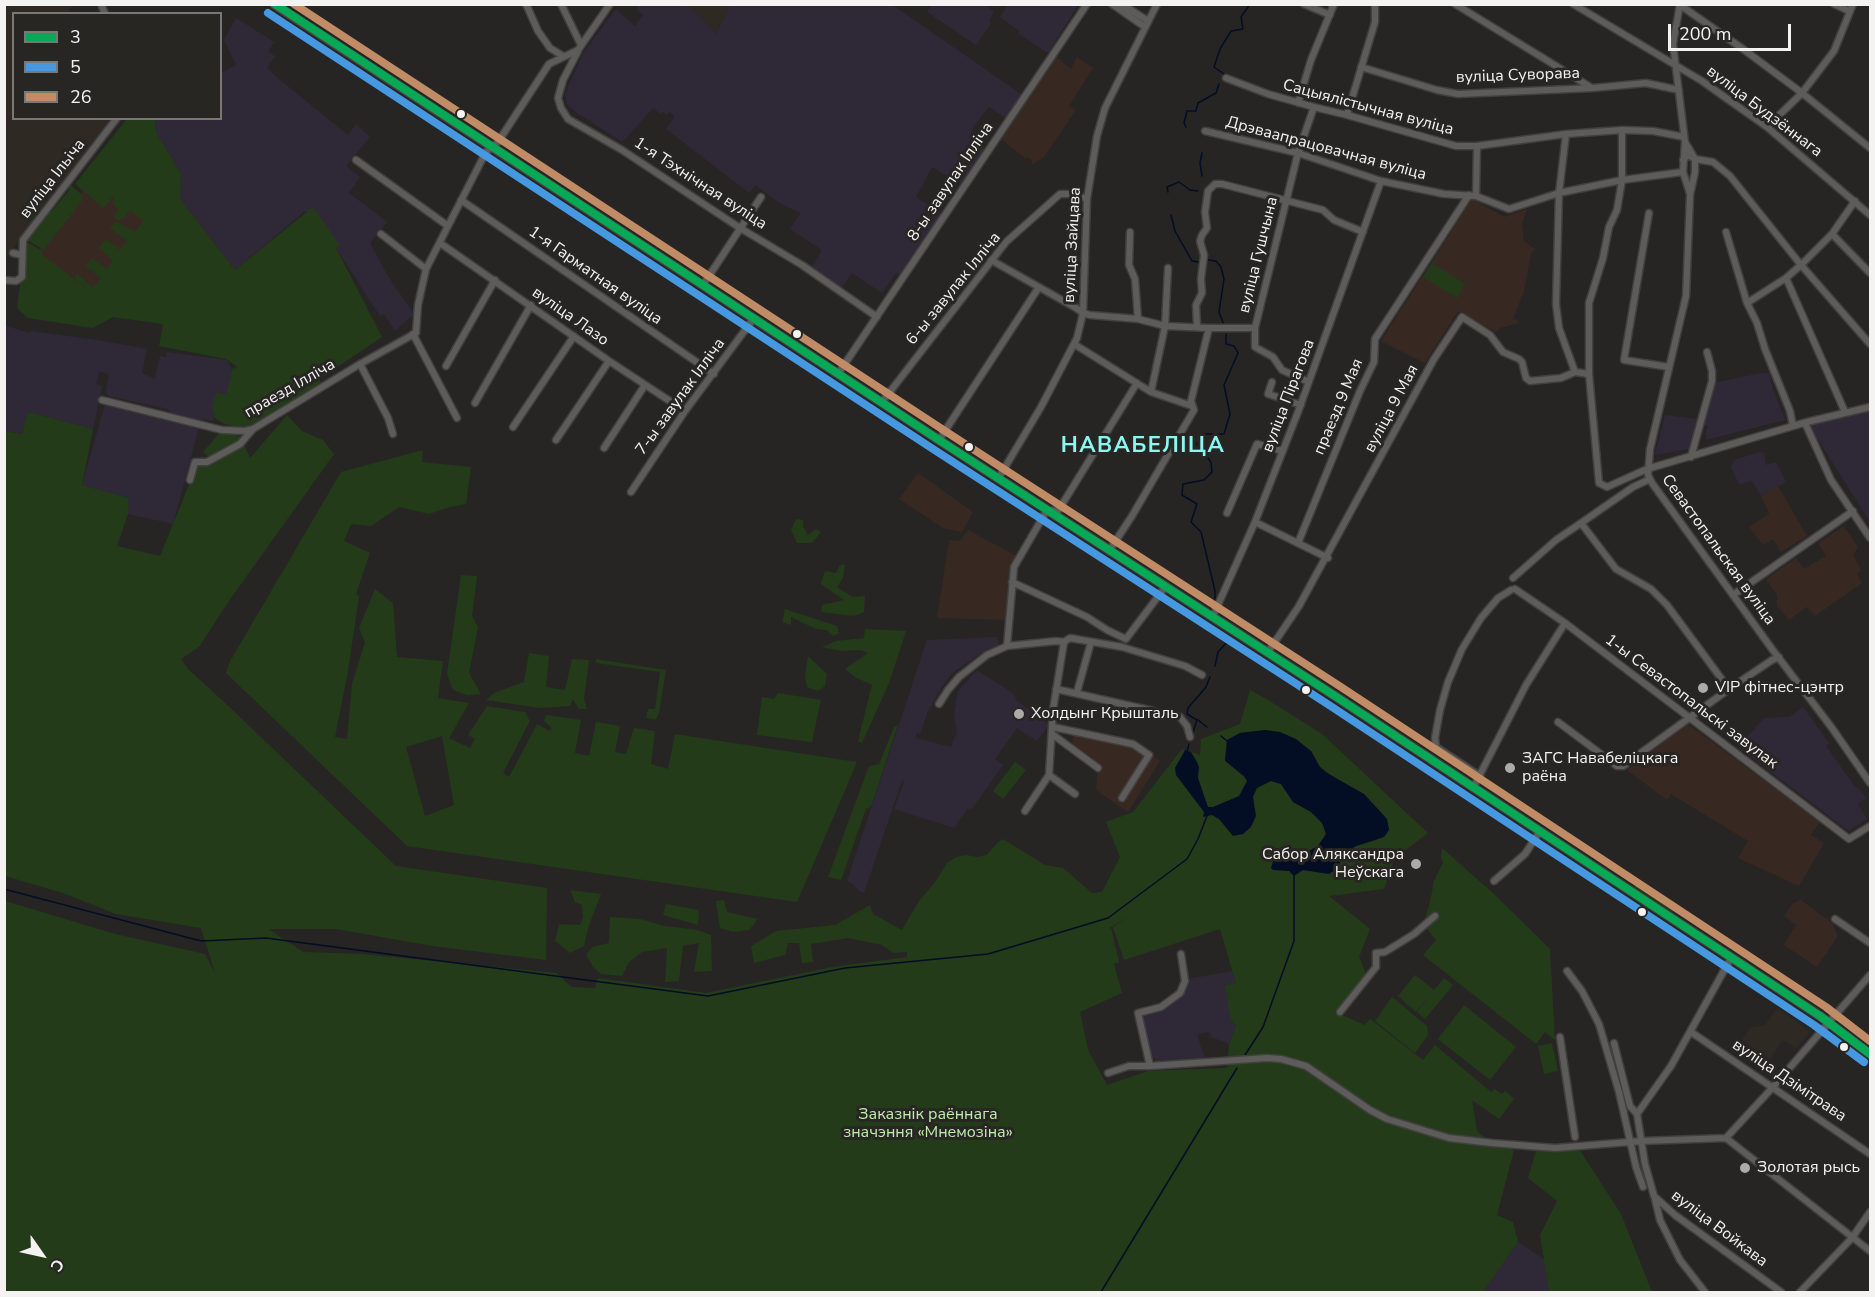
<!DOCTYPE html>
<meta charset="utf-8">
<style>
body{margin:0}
#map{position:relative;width:1875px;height:1297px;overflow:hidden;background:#262524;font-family:"Nunito Sans",sans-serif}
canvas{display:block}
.frame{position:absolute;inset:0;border:6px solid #f4f3f1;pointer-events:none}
.legend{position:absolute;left:12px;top:12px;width:210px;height:108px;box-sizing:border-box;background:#272623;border:2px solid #797875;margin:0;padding:8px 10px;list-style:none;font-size:18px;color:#f4f3f1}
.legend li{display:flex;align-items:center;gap:12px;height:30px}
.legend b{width:30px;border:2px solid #797875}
.north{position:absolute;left:12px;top:1225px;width:60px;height:60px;-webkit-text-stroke:4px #272623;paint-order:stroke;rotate:124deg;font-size:16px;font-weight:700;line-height:24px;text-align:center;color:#f4f3f1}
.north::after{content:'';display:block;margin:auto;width:21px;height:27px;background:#f4f3f1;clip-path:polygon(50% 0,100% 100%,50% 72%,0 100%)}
.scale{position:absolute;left:1668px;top:24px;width:123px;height:27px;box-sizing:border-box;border:3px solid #f4f3f1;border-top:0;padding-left:8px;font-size:18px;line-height:21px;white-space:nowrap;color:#f4f3f1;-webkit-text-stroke:4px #272623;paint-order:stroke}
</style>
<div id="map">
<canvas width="1875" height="1297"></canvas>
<div class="frame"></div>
<ul class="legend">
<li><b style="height:8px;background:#06aa56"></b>3</li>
<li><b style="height:8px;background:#4699e1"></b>5</li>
<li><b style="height:8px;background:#c18c65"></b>26</li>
</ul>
<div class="north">С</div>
<div class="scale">200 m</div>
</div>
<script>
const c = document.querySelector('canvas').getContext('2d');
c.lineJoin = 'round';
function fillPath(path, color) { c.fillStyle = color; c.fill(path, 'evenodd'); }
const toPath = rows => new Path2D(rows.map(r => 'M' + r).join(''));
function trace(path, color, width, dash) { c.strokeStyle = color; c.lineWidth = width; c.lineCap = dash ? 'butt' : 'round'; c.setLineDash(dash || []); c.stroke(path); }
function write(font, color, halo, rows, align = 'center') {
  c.font = font + ' "Nunito Sans",sans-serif'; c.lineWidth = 6; c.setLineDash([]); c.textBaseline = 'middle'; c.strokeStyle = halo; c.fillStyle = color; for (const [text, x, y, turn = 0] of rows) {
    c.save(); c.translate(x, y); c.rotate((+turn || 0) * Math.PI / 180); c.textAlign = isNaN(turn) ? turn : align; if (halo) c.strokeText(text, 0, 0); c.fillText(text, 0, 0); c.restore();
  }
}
fillPath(toPath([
 [5,5,73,5,67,13,14,14,14,118,110,119,5,259],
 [685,5,730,5,716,34,699,15],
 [1777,1008,1811,1032,1796,1048,1782,1040,1770,1060,1742,1040,1750,1028,1765,1025]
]), '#2e2a23');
fillPath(toPath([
 [891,4,1021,94,1006,118,989,107,974,126,969,137,985,148,961,184,932,167,916,197,943,214,900,275,896,273,882,293,852,273,843,286,839,286,812,267,822,250,790,229,801,213,781,204,755,185,749,193,748,192,666,129,675,116,669,112,667,115,663,112,661,114,653,108,625,139,621,141,577,113,567,104,565,94,583,53,616,9,635,26,643,15,637,10,638,8,635,5,685,5,699,15,716,34,730,5],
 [932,5,985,5,994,12,989,21,991,23,976,45,927,12],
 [1008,5,1008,4,1078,5,1048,53,1019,34,1019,31,1000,17],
 [236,18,274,42,268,52,275,56,267,68,280,80,348,135,356,124,370,137,346,166,360,177,349,193,387,222,370,243,389,278,414,314,395,331,384,314,380,316,336,248,340,246,305,211,235,270,180,199,181,174,156,132,155,119,220,118,221,73,236,65,224,40],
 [4,325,29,333,31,331,103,341,147,349,142,373,155,379,160,356,166,357,167,352,227,360,232,369,226,395,213,411,215,418,212,421,204,419,203,422,170,413,168,409,108,396,106,391,109,374,99,371,96,384,102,386,93,429,28,412,22,434,5,431],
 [1769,373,1772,386,1785,420,1706,440,1705,433,1708,426,1704,425,1714,383,1756,374],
 [105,404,199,427,173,524,128,514,129,498,82,485],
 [1870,411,1870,522,1812,430,1811,424],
 [1665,415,1697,419,1690,449,1655,455],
 [1760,452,1764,453,1766,465,1776,462,1786,482,1761,496,1752,481,1739,484,1731,467,1734,460],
 [998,637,998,646,985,651,952,673,942,687,927,713,920,734,916,733,916,738,951,747,957,732,954,714,958,691,977,670,1014,694,1016,700,1049,725,1037,741,1017,728,995,759,1003,765,971,810,968,808,954,828,894,809,904,781,902,780,864,893,859,891,852,883,847,881,927,640],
 [1803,707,1829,743,1826,746,1829,750,1856,788,1858,787,1866,798,1858,804,1867,819,1849,831,1738,747,1764,718,1789,717],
 [1233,971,1236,984,1226,985,1230,1018,1236,1026,1229,1044,1211,1037,1209,1032,1197,1034,1205,1059,1156,1061,1149,1051,1142,1026,1144,1022,1142,1014,1166,1007,1187,985,1187,979],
 [1518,1242,1545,1260,1549,1292,1483,1292]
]), '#2f2937');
fillPath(toPath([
 [1056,57,1071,69,1077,57,1093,68,1069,106,1076,110,1044,157,1033,164,1031,162,1032,160,1027,157,1025,158,1001,139],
 [95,176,151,220,93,296,35,254],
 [1472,199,1504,217,1527,209,1522,224,1524,241,1535,249,1531,254,1524,291,1513,319,1518,320,1519,323,1500,328,1496,332,1458,311,1425,363,1381,341],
 [918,473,973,512,962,532,943,528,899,499],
 [1778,486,1807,536,1781,552,1773,539,1763,545,1749,527,1769,514,1761,496],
 [1844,526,1858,547,1853,555,1861,570,1857,574,1862,583,1815,616,1807,607,1789,620,1777,606,1777,595,1766,579,1796,558,1804,569,1826,556,1818,543],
 [968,530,1017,556,1009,569,1007,620,937,618,949,540,960,541],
 [1688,724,1820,822,1811,835,1824,843,1799,886,1738,858,1748,841,1671,794,1667,800,1627,770],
 [1075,729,1132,742,1160,761,1128,812,1096,790,1098,768,1092,757,1072,745],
 [1801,900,1832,923,1838,936,1817,967,1784,945,1796,925,1784,916,1793,903]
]), '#382822');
fillPath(toPath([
 [127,119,155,119,156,132,181,174,180,199,235,270,313,207,340,246,336,248,382,337,319,379,322,385,244,429,222,423,215,418,212,407,217,392,226,395,232,369,237,367,226,359,159,346,163,324,113,317,93,328,28,318,17,308,25,241,42,251,41,254,90,291,74,278,77,274,93,287,101,278,86,266,92,258,107,269,113,260,99,248,106,239,120,250,127,241,110,228,116,221,135,232,143,221,130,210,123,219,117,220,114,216,118,210,113,204,114,198,112,197,105,207,102,207,75,184],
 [67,182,81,194,83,199,44,250,24,238,47,208,52,211,70,189,66,184],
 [1432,263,1465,284,1457,298,1423,277],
 [28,412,93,429,82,485,129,498,128,514,117,546,160,556,197,465,213,461,203,452,222,430,241,437,250,458,287,415,302,431,323,440,334,454,231,598,199,647,181,659,188,669,222,700,396,866,547,888,546,960,432,946,336,929,269,929,303,952,362,954,557,973,571,987,595,988,598,978,706,993,832,967,907,957,907,952,893,953,882,945,848,938,811,944,813,962,802,963,799,943,788,943,785,955,754,963,751,946,776,931,835,925,870,905,873,914,902,930,919,901,936,881,947,863,956,857,966,855,977,857,987,855,997,843,1003,839,1045,865,1063,868,1092,893,1102,892,1120,857,1106,822,1133,812,1182,749,1200,755,1201,739,1240,724,1250,690,1268,700,1322,734,1428,833,1394,859,1384,889,1329,896,1370,929,1359,957,1367,976,1335,1012,1365,1025,1370,1019,1423,1060,1435,1045,1491,1092,1495,1089,1502,1094,1505,1091,1514,1099,1499,1119,1472,1100,1477,1131,1486,1139,1514,1150,1497,1215,1513,1222,1518,1242,1483,1292,5,1292,5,901,115,934,205,954,215,973,201,928,116,914,63,893,5,876,4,431,22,434],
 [1265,730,1311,751,1320,767,1344,784,1364,794,1387,819,1377,840,1356,846,1347,852,1336,869,1329,874,1303,870,1298,873,1272,863,1274,859,1282,854,1302,854,1318,846,1326,834,1325,828,1322,823,1311,812,1293,802,1281,784,1271,781,1256,788,1225,760,1227,740,1240,733],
 [1132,914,1113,927,1124,960,1220,929,1236,983,1225,985,1230,1018,1236,1026,1229,1044,1227,1068,1148,1071,1107,1085,1088,1050,1080,1012,1122,993,1114,964,1119,962,1111,928,1108,929],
 [423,450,422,462,471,467,466,504,450,507,429,514,399,507,371,526,351,524,344,541,370,553,356,594,359,596,348,671,335,737,347,739,352,684,365,642,359,628,375,589,393,603,397,657,443,661,438,698,469,703,449,738,470,748,475,739,468,735,487,706,525,712,530,721,503,773,509,777,537,724,549,731,552,728,544,721,546,715,581,720,575,753,589,756,596,722,620,726,615,752,626,754,634,728,655,731,651,764,668,769,675,734,857,762,797,902,407,846,226,673,229,663,341,472],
 [442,736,454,805,425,816,406,747],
 [796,519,803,520,803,526,808,535,816,529,821,532,812,543,797,543,791,530],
 [845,564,843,578,837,587,853,597,865,596,864,612,854,616,821,612,822,605,844,600,821,584,825,571,836,573,840,565],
 [461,575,477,576,472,616,478,627,469,673,481,694,467,695,453,690,447,674],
 [785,609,837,626,839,633,833,636,827,630,816,629,791,617,791,625,782,622],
 [865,629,906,631,889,683,862,743,858,741,872,685,855,677,845,669,868,653,861,650,842,651,822,647,836,641,864,638],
 [529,653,549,656,546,687,565,690,572,659,589,660,584,699,587,709,579,709,573,699,570,706,540,708,486,700,494,693,524,682],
 [808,656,827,674,825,686,818,691,807,687,805,677],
 [596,659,666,670,659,713,656,719,646,718,648,709,655,709,660,672,596,663],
 [778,693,821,700,812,742,757,735,762,697,774,699],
 [898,725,871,807,866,809,841,880,828,877,869,766,879,764,894,727],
 [1015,762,1026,770,1003,799,993,791],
 [1442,848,1494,894,1550,949,1555,1040,1545,1032,1536,1044,1423,955,1436,940,1428,930,1425,919,1430,902,1434,881,1443,863,1441,857],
 [1639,879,1677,904,1672,912,1634,887],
 [570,890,601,894,589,925,584,946,570,953,555,941,559,924,580,925,583,917,582,905,575,902],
 [724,900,727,912,758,919,749,930,733,932,720,928,716,901],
 [666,904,699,910,698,925,663,915],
 [610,917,640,919,665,926,697,930,711,935,712,971,694,972,699,943,683,946,679,981,665,982,667,948,642,952,629,962,622,976,601,974,593,967,586,955,592,947,609,943],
 [1415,975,1434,990,1444,978,1453,985,1425,1019,1417,1012,1430,995,1416,1012,1398,996],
 [1392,997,1427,1026,1428,1035,1415,1053,1375,1021],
 [1464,1005,1516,1047,1490,1080,1438,1039],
 [1552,1043,1558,1071,1544,1074,1538,1046],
 [1579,1149,1621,1214,1652,1292,1549,1292,1540,1235,1557,1201,1528,1178,1536,1151]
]), '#243b1a');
fillPath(toPath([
 [1265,730,1280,732,1296,739,1311,751,1320,767,1327,773,1364,794,1387,819,1389,830,1384,837,1356,846,1347,852,1336,869,1329,874,1303,870,1294,876,1289,871,1273,870,1271,868,1274,859,1282,854,1302,854,1309,851,1318,846,1326,834,1322,823,1311,812,1293,802,1281,784,1271,781,1257,788,1253,797,1256,816,1251,827,1243,834,1233,836,1219,819,1212,815,1203,817,1204,812,1176,775,1175,768,1185,750,1191,752,1197,762,1199,767,1198,778,1208,807,1213,807,1239,796,1247,781,1244,776,1225,761,1227,740,1240,733]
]), '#030d24');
trace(toPath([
 [1224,74,1214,67,1220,49,1231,31,1243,29,1241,17,1250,4],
 [1186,127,1184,123,1187,111,1196,111,1198,103,1216,93,1219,84],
 [1202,176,1200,163,1202,153],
 [1168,192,1167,187,1179,182,1190,190,1198,191],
 [1171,215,1175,231,1192,261,1199,262],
 [1208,260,1216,261,1221,267,1224,279,1219,312,1224,325],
 [1217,603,1215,600,1215,591,1201,532,1191,522,1197,504,1182,495,1183,484,1204,480,1212,472,1211,462,1197,444,1203,434,1224,434,1230,414,1224,385,1238,353,1234,346,1226,344,1226,334],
 [1221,606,1227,611],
 [1215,666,1218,652,1227,642],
 [1198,720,1207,727],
 [1193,732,1197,720,1187,714,1188,708,1206,687,1210,677],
 [1221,736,1227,741],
 [1187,752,1189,744],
 [4,889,201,941,266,938,708,996,845,968,988,954,1108,918,1187,859,1198,839,1207,816,1206,815],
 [1245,1055,1263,1027,1294,941,1294,876],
 [1101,1292,1237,1068]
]), '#030d24', 1.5);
const minor = toPath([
 [101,4,105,14],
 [526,4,538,31,550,48,563,56],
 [561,4,581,45],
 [1112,4,1145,27],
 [1122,4,1148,21],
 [1304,4,1330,15],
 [1455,4,1592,88],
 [1573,4,1702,81,1767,127,1870,215],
 [1680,4,1673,44,1685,142,1683,172,1690,194],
 [1834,4,1849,11],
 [1680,5,1743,49,1802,93,1870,148],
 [578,51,563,80,558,98,561,108,568,119,622,150,740,228,802,265,877,317],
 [1361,67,1437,90,1458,94,1593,88,1646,83,1679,90],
 [1226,78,1268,94,1314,107,1347,115,1456,146,1477,146,1566,134,1622,130,1653,131,1684,137],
 [1298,103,1311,60,1334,4],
 [1347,115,1375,22,1375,4],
 [1767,127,1802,93,1834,51,1853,4],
 [1622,130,1622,180,1617,210,1609,227,1603,258,1589,303,1589,374,1599,483,1607,487,1647,469,1807,422,1870,407],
 [1205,131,1298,153,1381,181,1444,194,1476,196,1509,209,1559,193,1622,180,1683,172],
 [1566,134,1559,193,1556,304,1559,328,1575,372],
 [1685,142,1695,159,1695,172,1690,195,1686,296,1650,449,1648,475,1652,483,1772,649,1832,728,1870,783],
 [356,160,448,226],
 [1683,160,1688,155,1695,159,1713,162,1730,176,1801,265,1870,344],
 [1476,196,1477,146],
 [461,200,714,374],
 [1649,213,1624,360,1669,367],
 [1130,232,1129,265,1135,279,1138,319],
 [1726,232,1747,303,1757,323,1765,349,1790,411,1793,426],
 [381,234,426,269],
 [1832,234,1870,273],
 [440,243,609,361,685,411],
 [13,253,22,255],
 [991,260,1076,308,1083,313,1090,315,1138,319,1165,326,1209,328,1255,328],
 [1786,278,1845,412],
 [4,280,16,281,22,277,23,240,117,118],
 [703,285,761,197],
 [1747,303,1786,278,1801,265,1832,234,1855,201],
 [1197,326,1196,305,1202,293,1201,279,1204,255,1200,241,1202,235,1207,228,1205,212,1208,191,1215,184,1222,184,1323,210,1334,220,1363,232],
 [413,334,457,418],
 [1074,344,1151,392,1192,406],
 [360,364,388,418,393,434],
 [446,366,495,280],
 [838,374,1087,4],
 [1272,382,1268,394,1301,405],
 [1309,382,1282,370,1273,357,1255,347,1255,328,1298,153,1314,107],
 [1151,392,1165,326,1168,268],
 [102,400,222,430,245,431,253,429,360,364,416,333,418,305,426,269,486,152,498,142,549,64,578,50,610,4],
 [882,402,1006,242,1060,194,1073,194,1087,199],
 [475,403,531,305],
 [1805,423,1831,480,1870,538],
 [513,427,574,336],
 [556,440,609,361],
 [939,440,1039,287],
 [604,448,645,385],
 [1691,457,1712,381,1712,371,1707,352],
 [998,479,1041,407,1077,338,1083,313,1087,199,1097,136,1105,108,1157,4],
 [190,480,195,462,207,462,240,444,253,429],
 [631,492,685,411,754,318],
 [1227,513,1257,444,1283,451],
 [1255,522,1328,558],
 [1581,523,1616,569,1651,589,1667,605,1729,689],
 [1298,543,1360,391,1374,362,1375,339,1469,195],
 [1109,551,1132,516,1194,410,1191,401,1209,328],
 [1513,578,1556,540,1581,523,1633,487,1650,479],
 [1012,582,1087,617,1107,630,1126,639,1166,586],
 [1515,589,1565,623,1849,839,1870,826],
 [1733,595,1853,511],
 [1213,616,1255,522,1298,412,1381,181],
 [1007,646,1014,567,1047,510,1058,511,1137,383],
 [1268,652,1299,606,1434,359,1462,317,1490,335,1503,352,1519,359,1522,362,1526,378,1530,381,1561,378,1575,372,1589,374],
 [1056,689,1180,717,1187,726,1190,737],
 [1077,692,1091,642],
 [939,704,948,690,959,677,987,655,1007,646,1056,641,1064,642,1070,638,1122,647,1185,666,1202,675],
 [1558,722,1617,766,1623,766,1729,689,1772,660,1779,657],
 [1053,727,1133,744,1149,755,1122,798],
 [1052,734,1098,768],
 [1049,775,1075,794],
 [1480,776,1436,747,1435,738,1440,710,1448,682,1462,649,1481,618,1498,598,1511,590],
 [1473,788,1526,685,1565,623],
 [1025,811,1049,775,1053,710,1064,642],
 [1494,881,1525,854,1540,831],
 [1835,919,1870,943],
 [1567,971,1582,991,1599,1024,1619,1092,1636,1167,1643,1187],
 [1340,1012,1376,967,1376,953,1385,952,1414,934,1435,916],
 [1691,1032,1870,1154],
 [1560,1037,1575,1137],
 [1614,1043,1630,1106,1637,1114,1645,1164,1654,1196,1675,1215,1781,1292],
 [1150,1066,1138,1013,1161,1007,1180,993,1185,981,1181,954],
 [1108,1073,1129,1066,1150,1066,1267,1058,1281,1059,1306,1066,1370,1110,1387,1119,1449,1138,1492,1143,1555,1148,1642,1141,1726,1138,1774,1086,1870,975],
 [1637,1114,1671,1066,1731,958],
 [1726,1138,1870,1251],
 [1655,1199,1660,1220,1680,1260,1705,1292],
 [1800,1292,1852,1238,1870,1212]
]);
const major = toPath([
 [274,4,939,440,1335,696,1820,1016,1870,1054]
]);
trace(minor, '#40403f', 9);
trace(major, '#40403f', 10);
trace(minor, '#5d5c5b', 6);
trace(major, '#625857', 8);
trace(toPath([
 [275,4,939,440,1335,696,1820,1016,1870,1054]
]), '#06aa56', 8);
trace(toPath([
 [268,13,933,449,1329,705,1814,1025,1864,1062]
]), '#4699e1', 8);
trace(toPath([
 [294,4,945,431,1341,687,1826,1007,1870,1041]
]), '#c18c65', 8);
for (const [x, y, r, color] of [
 [461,114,5,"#f4f3f1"],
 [797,334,5,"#f4f3f1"],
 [969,447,5,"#f4f3f1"],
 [1703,688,6,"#acaba9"],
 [1306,690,5,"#f4f3f1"],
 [1019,714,6,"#acaba9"],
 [1510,768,6,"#acaba9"],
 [1416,864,6,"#acaba9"],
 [1642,912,5,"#f4f3f1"],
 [1844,1047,5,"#f4f3f1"],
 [1745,1168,6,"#acaba9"]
]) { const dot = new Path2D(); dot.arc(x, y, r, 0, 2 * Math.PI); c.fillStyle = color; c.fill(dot); trace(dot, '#272623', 2); }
write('16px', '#f4f3f1', '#272623', [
 ["вуліца Суворава",1518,76,-2],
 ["Сацыялістычная вуліца",1368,108,15],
 ["вуліца Будзённага",1764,112,37],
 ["Дрэваапрацовачная вуліца",1326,149,15],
 ["вуліца Ільіча",53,179,-52],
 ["8-ы завулак Ілліча",951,182,-56],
 ["1-я Тэхнічная вуліца",700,184,33],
 ["вуліца Зайцава",1073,245,-87],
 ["вуліца Гушчына",1259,255,-76],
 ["1-я Гарматная вуліца",595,276,35],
 ["6-ы завулак Ілліча",954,289,-51],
 ["вуліца Лазо",570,317,35],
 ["праезд Ілліча",290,389,-30],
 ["вуліца Пірагова",1289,396,-69],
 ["7-ы завулак Ілліча",681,397,-54],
 ["праезд 9 Мая",1339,407,-67],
 ["вуліца 9 Мая",1392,409,-62],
 ["Севастопальская вуліца",1718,550,54],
 ["1-ы Севастопальскі завулак",1691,702,37],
 ["вуліца Дзімітрава",1789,1081,34],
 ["вуліца Войкава",1719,1229,37]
]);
write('16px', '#f4f3f1', '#272623', [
 ["VIP фітнес-цэнтр",1715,688],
 ["Холдынг Крышталь",1031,714],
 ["ЗАГС Навабеліцкага",1522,759],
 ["раёна",1522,777],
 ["Сабор Аляксандра",1404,855,"right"],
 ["Неўскага",1404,873,"right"],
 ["Золотая рысь",1757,1168]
], 'left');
write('16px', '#bdeeaa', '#272623', [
 ["Заказнік раённага",928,1115],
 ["значэння «Мнемозіна»",928,1133]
]);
c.letterSpacing = '1.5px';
write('bold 22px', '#8bf7f2', '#272623', [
 ["НАВАБЕЛІЦА",1143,447]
]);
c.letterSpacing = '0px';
</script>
